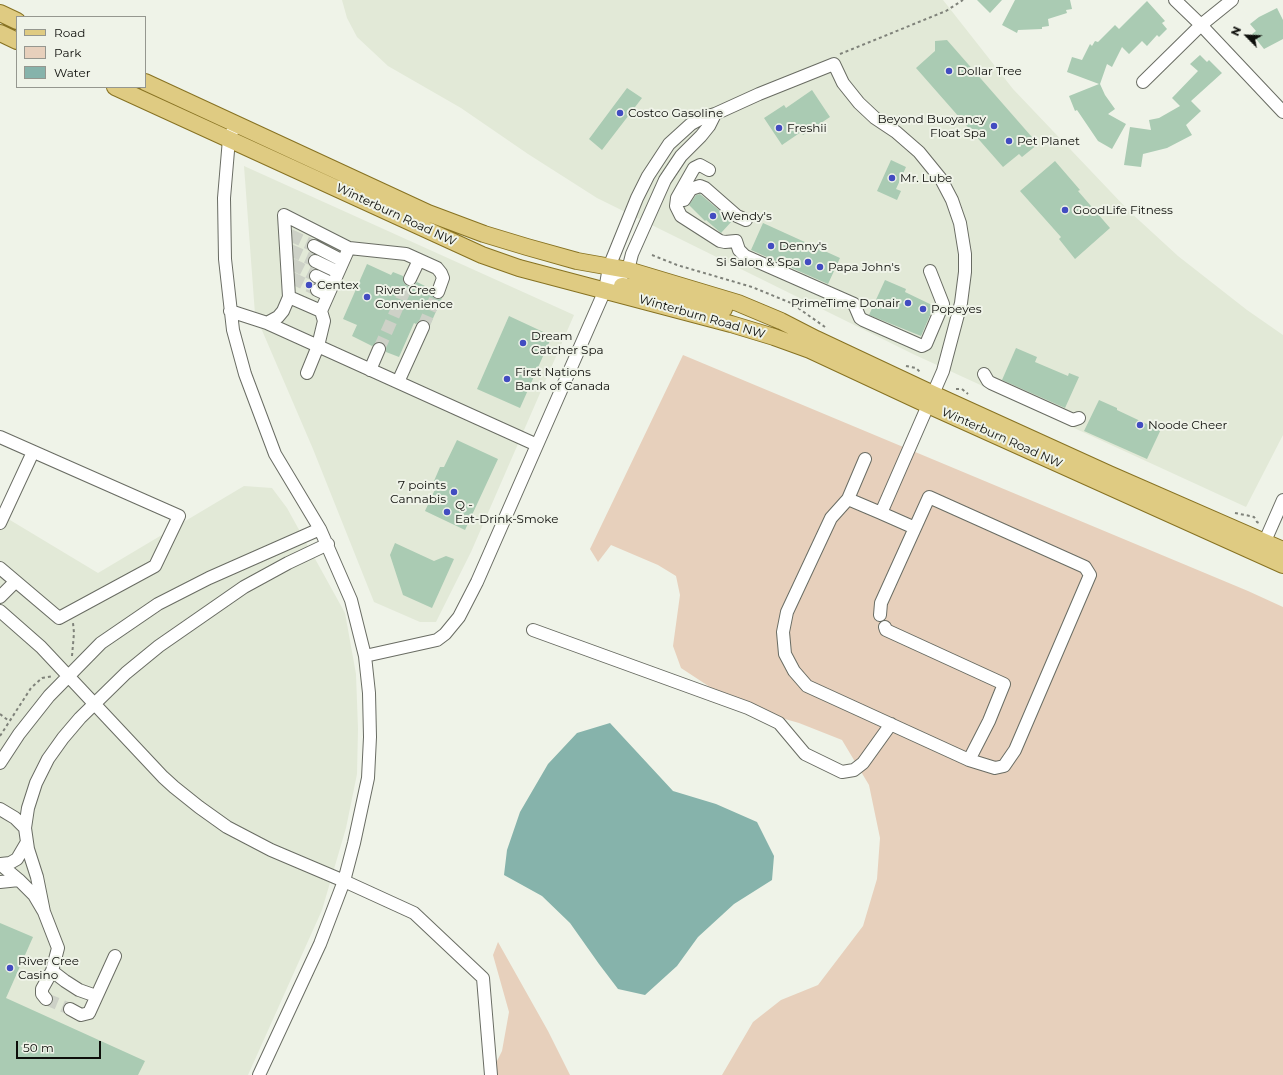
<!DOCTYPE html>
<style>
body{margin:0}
#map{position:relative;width:1283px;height:1075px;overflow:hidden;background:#eff3e8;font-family:Montserrat,sans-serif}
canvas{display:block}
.legend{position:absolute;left:16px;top:16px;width:130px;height:72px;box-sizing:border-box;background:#eff3e8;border:1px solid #95978f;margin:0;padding:5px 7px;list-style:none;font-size:12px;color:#0d0e0a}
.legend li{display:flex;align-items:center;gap:8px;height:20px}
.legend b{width:20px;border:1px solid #95978f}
.north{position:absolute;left:1227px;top:16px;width:40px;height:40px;-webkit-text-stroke:3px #eff3e8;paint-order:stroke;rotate:294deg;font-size:11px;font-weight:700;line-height:16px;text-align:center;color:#0d0e0a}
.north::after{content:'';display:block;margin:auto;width:14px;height:18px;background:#0d0e0a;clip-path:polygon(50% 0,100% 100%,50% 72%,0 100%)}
.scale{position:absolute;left:16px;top:1041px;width:85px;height:18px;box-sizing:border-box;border:2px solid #0d0e0a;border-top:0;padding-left:5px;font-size:12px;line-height:14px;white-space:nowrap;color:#0d0e0a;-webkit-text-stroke:3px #eff3e8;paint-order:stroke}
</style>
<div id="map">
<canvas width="1283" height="1075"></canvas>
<ul class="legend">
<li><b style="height:5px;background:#dfcb82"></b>Road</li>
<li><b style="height:11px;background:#e7d0bc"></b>Park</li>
<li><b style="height:11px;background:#86b3ab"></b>Water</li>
</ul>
<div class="north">N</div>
<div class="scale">50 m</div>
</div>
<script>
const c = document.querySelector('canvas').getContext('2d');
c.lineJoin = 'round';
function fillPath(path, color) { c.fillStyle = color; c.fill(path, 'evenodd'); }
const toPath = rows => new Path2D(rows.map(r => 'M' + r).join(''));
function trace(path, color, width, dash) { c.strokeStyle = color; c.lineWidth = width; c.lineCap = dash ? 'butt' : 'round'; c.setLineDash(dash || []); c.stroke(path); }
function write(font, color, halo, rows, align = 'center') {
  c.font = font + ' Montserrat,sans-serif'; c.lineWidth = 4; c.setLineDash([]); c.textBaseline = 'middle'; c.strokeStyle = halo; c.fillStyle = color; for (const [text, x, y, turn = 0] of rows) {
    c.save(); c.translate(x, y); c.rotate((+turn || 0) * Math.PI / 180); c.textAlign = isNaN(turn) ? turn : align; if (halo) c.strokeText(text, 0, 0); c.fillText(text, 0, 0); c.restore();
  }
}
fillPath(toPath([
 [342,0,943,0,1013,89,1129,211,1178,256,1247,310,1283,335,1283,435,1246,507,913,354,597,198,528,154,461,108,388,66,357,37,347,18],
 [244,166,574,315,471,552,436,622,420,622,374,602,313,449,255,314],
 [244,486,272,488,287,508,345,613,356,674,358,729,357,774,346,828,322,910,248,1075,0,1075,0,514,98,573]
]), '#e2e9d7');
fillPath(toPath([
 [683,355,1248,591,1283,607,1283,1075,722,1075,753,1022,781,1000,818,985,863,926,877,879,880,838,869,785,842,740,799,723,757,711,719,693,681,668,673,646,680,595,676,576,658,565,611,545,598,562,590,549],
 [498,942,548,1031,570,1075,490,1075,502,1051,509,1012,493,955]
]), '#e7d0bc');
fillPath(toPath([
 [610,723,673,791,716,804,757,822,774,856,772,880,734,904,698,937,677,966,645,995,618,989,599,964,570,923,542,896,504,875,507,850,520,812,548,764,577,733]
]), '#86b3ab');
fillPath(toPath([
 [977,0,1002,0,990,13],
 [1015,0,1070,0,1072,9,1066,10,1067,13,1048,19,1049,26,1042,27,1042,29,1018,30,1017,33,1002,25],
 [1147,1,1165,21,1162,23,1167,29,1159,37,1157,35,1147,46,1142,41,1129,54,1122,47,1112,67,1107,64,1100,84,1105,95,1115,109,1108,114,1126,124,1112,149,1098,141,1077,110,1075,111,1069,96,1099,84,1067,72,1072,57,1082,60,1090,44,1092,46,1095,41,1098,42,1115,25,1119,29],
 [1277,8,1283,20,1283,39,1264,49,1252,34,1256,31,1250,24,1259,17],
 [947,40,1038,144,1022,157,1019,154,1003,167,916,68,935,51,935,41],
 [1200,55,1207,62,1209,60,1222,73,1191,101,1201,111,1186,125,1192,135,1167,148,1143,154,1141,167,1124,165,1130,127,1151,130,1149,120,1159,118,1180,106,1172,98,1198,71,1190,64],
 [627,88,642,98,602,150,589,139],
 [812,90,830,117,803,135,801,132,782,145,764,118,784,105,786,108],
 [891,160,906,167,896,189,901,191,897,200,877,191],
 [1055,161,1080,190,1078,191,1110,228,1075,259,1059,239,1061,237,1020,191],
 [700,194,732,221,721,233,706,220,705,221,689,205,696,195],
 [763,223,840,258,828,284,751,250],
 [367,264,391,275,393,272,403,276,404,283,407,286,414,285,417,282,431,289,431,293,433,297,436,299,442,298,430,325,426,320,423,320,419,321,416,324,414,323,399,357,386,352,386,348,382,342,378,342,372,346,352,336,357,325,343,319],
 [885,280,906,289,905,292,934,306,921,336,869,315],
 [509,316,552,336,520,408,477,389],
 [1016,348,1037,357,1035,362,1068,376,1069,373,1079,377,1065,408,1002,380],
 [1099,400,1117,408,1117,410,1151,426,1153,423,1162,427,1147,459,1084,431],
 [457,440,498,459,465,530,425,511,438,483,434,481,440,467,444,467],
 [395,543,434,561,446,556,454,559,432,608,403,595,390,555],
 [0,923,33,937,6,998,145,1061,138,1075,0,1075]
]), '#aacbb3');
trace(toPath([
 [290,235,314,246],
 [290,250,315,261],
 [292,264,316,276],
 [292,278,317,290],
 [423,327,438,292],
 [379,349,410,279],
 [46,999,70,1009]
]), '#cdd1c7', 12, [12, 6]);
const minor = toPath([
 [1175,0,1201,25,1283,112],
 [1143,82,1201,25,1232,0],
 [232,132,229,139,224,198,225,259,233,330,245,374,275,454,320,529,351,600,365,656,369,693,370,737,368,778,354,843,344,881,320,944,259,1075],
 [709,170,700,165,694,168,677,198,676,206,681,216,720,241,725,242,736,241,739,250,745,256,854,304,860,318,863,320,922,346,926,344,943,304,930,271],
 [684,200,691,189,700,186,705,188,737,216,746,220],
 [314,246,343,261],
 [315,261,338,272],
 [316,276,333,284],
 [410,279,419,260],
 [317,290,328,295],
 [605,290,628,270,632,254,665,180,681,156,701,136,709,126,715,114],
 [230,311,267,323,537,445],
 [321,311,289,297,284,215,349,248],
 [267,323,278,317,283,311,289,297],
 [370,370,379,349],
 [307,373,318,346,324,321,321,311,349,248,406,254,437,268,441,273,443,278,438,292],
 [984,374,988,381,991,383,1073,420,1079,418],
 [398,382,423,327],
 [0,437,179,516,155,566,59,618,0,568],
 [848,499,865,459],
 [881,513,915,528],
 [0,523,33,452],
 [1261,550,1283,500],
 [0,597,15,582],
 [0,611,41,647,163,777,174,787,199,807,227,827,271,850,344,881,414,913,483,978,491,1075],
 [885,627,886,630,1004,684,989,721,969,760],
 [533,630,748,708,779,723,805,754,842,772,854,770,863,763,891,724],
 [365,656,437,640,445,634,459,617,477,582,605,290,609,267,637,198,648,176,669,144,691,124,702,118,715,114,759,94,834,64,843,83,859,103,875,118,896,132,919,152,941,179,952,200,960,223,965,254,965,272,961,303,943,371,881,513,848,499,831,518,787,612,783,632,785,654,794,671,807,686,969,760,995,768,1004,766,1015,750,1090,575,1085,567,929,497,881,603,880,615],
 [0,763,19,734,49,696,101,643,158,604,209,578,320,529],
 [0,809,15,818,25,828],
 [0,864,19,880,34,895,44,912,58,948,52,971,65,981,79,990,96,996],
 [1,864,10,863,17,859,27,842],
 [0,882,19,880],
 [44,912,37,877,28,849,25,828,28,808,36,783,48,759,63,738,80,718,126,673,159,646,244,587,288,563,328,544],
 [46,999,42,994,42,989,52,971],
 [70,1009,81,1015,89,1013,115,956]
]);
const major = toPath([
 [0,13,17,21],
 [0,33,17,41],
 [145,82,428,213,484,234,527,247,577,261,628,270,738,303,781,321,816,339,933,394,1109,474,1283,550],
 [115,87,482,255,519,268,731,324,774,337,810,350,928,405,1283,565],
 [622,286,649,290,724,309]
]);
trace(minor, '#696c63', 14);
trace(major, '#877222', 18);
trace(toPath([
 [840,54,946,11,963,0],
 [652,255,677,265,752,287,791,303,825,327],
 [906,366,916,368,920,372],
 [956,389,962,389,968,394],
 [1235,513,1250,516,1254,517,1257,522,1261,524],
 [72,656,74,633,73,623],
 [0,714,9,721],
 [0,736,31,688,42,678,53,676]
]), '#7f827a', 2, [3, 3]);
trace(minor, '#fff', 12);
trace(major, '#dfcb82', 16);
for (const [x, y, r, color] of [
 [949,71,4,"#424cc1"],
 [620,113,4,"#424cc1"],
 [994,126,4,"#424cc1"],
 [779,128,4,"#424cc1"],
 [1009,141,4,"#424cc1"],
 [892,178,4,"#424cc1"],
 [1065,210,4,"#424cc1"],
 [713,216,4,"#424cc1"],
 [771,246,4,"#424cc1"],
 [808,262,4,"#424cc1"],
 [820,267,4,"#424cc1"],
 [309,285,4,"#424cc1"],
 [367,297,4,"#424cc1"],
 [908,303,4,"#424cc1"],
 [923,309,4,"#424cc1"],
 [523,343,4,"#424cc1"],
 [507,379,4,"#424cc1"],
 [1140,425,4,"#424cc1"],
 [454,492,4,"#424cc1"],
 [447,512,4,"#424cc1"],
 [10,968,4,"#424cc1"]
]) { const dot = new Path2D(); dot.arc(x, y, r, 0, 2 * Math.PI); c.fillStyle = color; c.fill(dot); trace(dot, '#eff3e8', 1.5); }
write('12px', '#0d0e0a', '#eff3e8', [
 ["Dollar Tree",957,71],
 ["Costco Gasoline",628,113],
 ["Beyond Buoyancy",986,119,"right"],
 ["Float Spa",986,133,"right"],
 ["Freshii",787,128],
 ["Pet Planet",1017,141],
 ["Mr. Lube",900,178],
 ["GoodLife Fitness",1073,210],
 ["Wendy's",721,216],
 ["Denny's",779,246],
 ["Si Salon & Spa",800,262,"right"],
 ["Papa John's",828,267],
 ["Centex",317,285],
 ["River Cree",375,290],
 ["Convenience",375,304],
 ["PrimeTime Donair",900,303,"right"],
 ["Popeyes",931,309],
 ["Dream",531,336],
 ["Catcher Spa",531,350],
 ["First Nations",515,372],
 ["Bank of Canada",515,386],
 ["Noode Cheer",1148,425],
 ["7 points",446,485,"right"],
 ["Cannabis",446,499,"right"],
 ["Q -",455,505],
 ["Eat-Drink-Smoke",455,519],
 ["River Cree",18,961],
 ["Casino",18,975]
], 'left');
write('12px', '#0d0e0a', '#eff3e8', [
 ["Winterburn Road NW",396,215,25],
 ["Winterburn Road NW",702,317,16],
 ["Winterburn Road NW",1002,438,24]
]);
</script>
